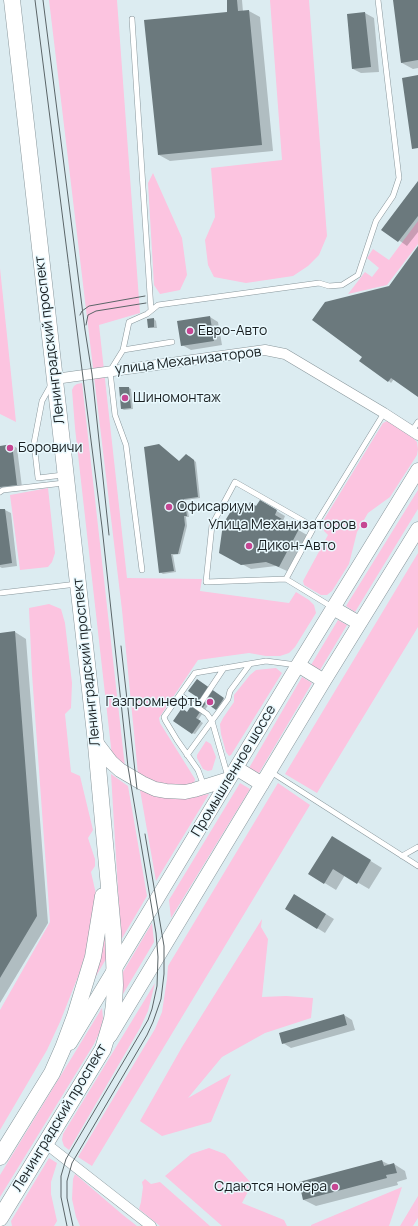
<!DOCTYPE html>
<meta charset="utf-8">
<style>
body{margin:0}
canvas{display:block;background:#dcecf1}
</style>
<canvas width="418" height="1226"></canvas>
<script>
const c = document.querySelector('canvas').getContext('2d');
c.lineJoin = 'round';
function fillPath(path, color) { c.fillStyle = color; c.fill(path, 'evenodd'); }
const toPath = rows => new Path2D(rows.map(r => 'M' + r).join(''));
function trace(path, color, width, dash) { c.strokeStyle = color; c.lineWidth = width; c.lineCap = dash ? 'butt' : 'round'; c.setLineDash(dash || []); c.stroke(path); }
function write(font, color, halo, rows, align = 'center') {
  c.font = font + ' Manrope,sans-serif'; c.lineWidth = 3; c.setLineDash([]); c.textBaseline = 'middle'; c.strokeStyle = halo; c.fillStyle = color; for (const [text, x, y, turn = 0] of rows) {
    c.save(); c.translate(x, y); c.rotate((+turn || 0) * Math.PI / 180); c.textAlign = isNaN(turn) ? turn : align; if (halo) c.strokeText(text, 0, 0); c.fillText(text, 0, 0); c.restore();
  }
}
fillPath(toPath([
 [49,0,117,0,140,313,99,325,127,578,202,579,200,591,289,603,296,592,309,600,314,605,316,613,295,647,289,653,280,656,266,656,249,653,198,660,159,718,160,723,195,779,194,784,177,786,163,785,138,774,122,610],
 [270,0,309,0,327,236,319,255,308,266,293,276,246,283,214,277,208,265,205,240,215,217,211,168,282,160],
 [153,173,182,238,187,275,180,290,160,294,154,285,148,183],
 [418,221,418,244,387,285,348,294,365,272,372,277,379,268,367,258,373,249,389,260],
 [0,268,16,422,0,414],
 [82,383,125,767,112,756,75,428,72,390,74,386,77,384],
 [387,421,413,438,417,442,418,449,417,455,390,497,368,513,357,532,349,564,332,591,327,595,321,595,304,585,303,581,328,535,324,531,323,521,383,423],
 [48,488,55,553,52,562,48,567,20,570,10,495],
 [418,490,418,509,355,612,346,606],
 [418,553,418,627,317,793,285,774],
 [49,604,61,609,65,623,72,683,71,708,65,714,71,772,80,776,93,830,88,838,95,859,95,866,91,872,96,894,91,927,86,951,79,974,60,1022,47,1050,0,1130,0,1010,50,922,32,674,29,608],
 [338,620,347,625,320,670,311,665],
 [276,668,282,673,231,755,229,756,226,752,221,734,220,724,223,718,234,702,234,695,250,675,256,670],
 [302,677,312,683,259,773,249,768],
 [206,741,211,744,216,757,212,770,208,771,203,769,197,758,197,755],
 [111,774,128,786,147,896,121,940],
 [240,783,250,789,171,918,169,900],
 [278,783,310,805,92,1166,78,1157,155,1029,162,1012,167,979,168,966],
 [140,790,159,796,174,798,188,798,209,794,156,881],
 [262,919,261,927,268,939,262,997,286,996,313,998,311,1018,265,1033,222,1057,188,1098,231,1074,211,1122,162,1136,140,1121,182,1047],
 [152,923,154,942,123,994,123,972],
 [107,924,106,959,92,983],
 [155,983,148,1011,140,1028,69,1150,64,1146,62,1140,63,1134],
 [102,1008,103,1018,100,1031,94,1044,0,1197,0,1175],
 [209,1148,225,1154,252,1184,242,1203,284,1220,287,1226,222,1226,165,1176,191,1154],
 [49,1158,57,1163,51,1182,51,1194,57,1221,54,1226,12,1226,11,1221],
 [75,1174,123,1215,137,1226,80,1226,76,1217,72,1199,73,1179],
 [145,1179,151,1184,160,1182,210,1226,160,1226,139,1209,141,1202,143,1187,142,1182],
 [402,1187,389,1226,311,1226,311,1225],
 [418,1196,418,1218,413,1226,400,1226]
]), '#fcc4e0');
fillPath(toPath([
 [228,0,242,0,243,12,249,11,260,17,273,151,170,161,159,155,231,13],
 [398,0,418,0,418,68,413,69,402,63],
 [365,13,374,18,379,72,361,73,353,69],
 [418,183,418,232,407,246,383,229],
 [418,248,418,396,394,379,391,383,389,381,360,361,363,356,389,287],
 [210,317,218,322,222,345,191,350,182,345],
 [154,319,156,321,157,328,152,328,149,327],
 [129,388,131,389,133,409,124,410,122,409],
 [12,445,17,448,22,487,2,490,0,489,0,450],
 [189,456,196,462,200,498,186,500,189,517,186,517,187,526,180,554,173,555,176,572,163,574,160,572,180,462],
 [260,501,285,516,283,521,307,535,287,571,276,566,251,569,229,557,248,511,257,507],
 [0,510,5,510,11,513,17,566,2,568,0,567],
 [15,632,26,639,48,923,0,1003,0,634],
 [199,682,226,701,219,711,209,704,198,720,203,723,195,734,192,733,188,713,199,697],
 [343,844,382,868,369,889,345,875,336,890,310,874],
 [303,900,334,919,325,933,317,928],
 [344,1015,352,1020,355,1030,291,1048,283,1043],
 [382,1161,390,1165,394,1164,405,1171,407,1179,397,1182,398,1185,316,1206,304,1200,300,1183]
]), '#0003');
fillPath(toPath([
 [227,0,237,0,238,11,249,10,262,145,158,155,144,20,227,12],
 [393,0,418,0,418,60,401,63],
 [365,12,371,67,352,69,347,14],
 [418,75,418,148,412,149,402,78],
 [418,181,418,216,398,242,381,230],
 [418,246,418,397,391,378,388,382,359,361,362,357,312,320,325,302,389,286],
 [210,316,214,341,181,346,177,321],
 [154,318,154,327,148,328,147,319],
 [119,387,129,387,131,408,121,409],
 [12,444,17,485,0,487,0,446],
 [159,444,179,461,186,454,194,460,198,497,184,499,187,516,184,516,185,525,178,554,171,554,174,571,159,573,144,447],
 [260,500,277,510,275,515,299,529,279,567,266,562,241,565,219,553,223,524,236,503,247,510,250,502,256,506],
 [0,509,5,509,12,563,0,565],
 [15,631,37,916,0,978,0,633],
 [197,679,224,698,216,710,206,703,196,718,201,721,192,734,173,721,182,708,187,712,197,697,188,691],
 [332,836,371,860,357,884,333,869,324,884,308,874],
 [294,894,326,914,317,929,285,909],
 [344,1014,347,1025,282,1044,279,1033],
 [382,1160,384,1166,394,1163,397,1173,386,1175,387,1178,303,1200,299,1182]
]), '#6b797d');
const service = toPath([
 [132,19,151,310],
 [123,350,172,342],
 [51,385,42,401,34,443,38,478,63,475],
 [412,431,418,422],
 [0,492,3,490,64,483],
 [142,570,126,445,115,415,110,371,123,350,129,322,147,314,158,305,319,283,329,286,342,285,358,275,376,221,393,196,399,178,378,0],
 [286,579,206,582,212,525,235,482,314,527],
 [0,593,77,584],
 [332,607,286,579,314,527,384,413],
 [180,695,207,714,212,721,228,777],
 [198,707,224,668],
 [187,755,228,699,230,691,250,664],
 [271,772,418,866],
 [204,786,198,770,177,740,165,720,164,717,195,673,266,661,297,665],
 [402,856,418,847]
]);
const minor = toPath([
 [55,379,265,350,285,354,384,413,418,435],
 [45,1143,151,1226]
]);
const secondary = toPath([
 [333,608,359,623],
 [298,665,324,681],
 [95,741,111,762,120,770,142,783,155,789,166,791,185,792,194,790,229,779],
 [236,768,262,784],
 [110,1036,324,681,418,529],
 [70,1043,298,665,418,470]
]);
const primary = toPath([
 [0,1157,52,1073,63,1048,75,1016,93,957,103,896],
 [0,1218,103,1049,112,1019,114,1004,115,985,113,931,95,734,12,0]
]);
trace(service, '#89979c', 6);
trace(minor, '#89979c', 11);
trace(secondary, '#89979c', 15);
trace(primary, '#89979c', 17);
trace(service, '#fff', 5);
trace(minor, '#fff', 10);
trace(secondary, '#fff', 14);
trace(primary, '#fff', 16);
trace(toPath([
 [35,0,102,527,128,767,156,933,158,957,157,986,152,1009,148,1020,66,1159,61,1176,61,1197,67,1226],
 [43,0,85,330,92,374,109,535],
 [80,315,82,311,89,306,145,296],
 [86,325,88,315,96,311,146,303],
 [121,646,137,789],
 [73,1226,67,1198,67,1181,72,1163,147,1035,153,1022,161,999,164,974,164,946,145,834]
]), '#5b6568', 1);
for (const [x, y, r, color] of [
 [190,331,4,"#c64793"],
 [125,398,4,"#c64793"],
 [10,448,4,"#c64793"],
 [169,507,4,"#c64793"],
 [364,525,4,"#c64793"],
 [249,546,4,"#c64793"],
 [210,702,4,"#c64793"],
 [335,1187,4,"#c64793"]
]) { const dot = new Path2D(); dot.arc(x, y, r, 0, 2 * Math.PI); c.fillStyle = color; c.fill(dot); trace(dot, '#e9f9fe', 1.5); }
write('14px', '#191f21', '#e9f9fe', [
 ["Евро-Авто",198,331],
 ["Шиномонтаж",133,398],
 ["Боровичи",18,448],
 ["Офисариум",177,507],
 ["Улица Механизаторов",356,525,"right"],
 ["Дикон-Авто",257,546],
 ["Газпромнефть",202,702,"right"],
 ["Сдаются номера",327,1187,"right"]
], 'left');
write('14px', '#191f21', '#e9f9fe', [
 ["Ленинградский проспект",50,340,-97],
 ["улица Механизаторов",188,361,-7],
 ["Ленинградский проспект",87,662,-96],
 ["Промышленное шоссе",234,771,-59],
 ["Ленинградский проспект",60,1118,-59]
]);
</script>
